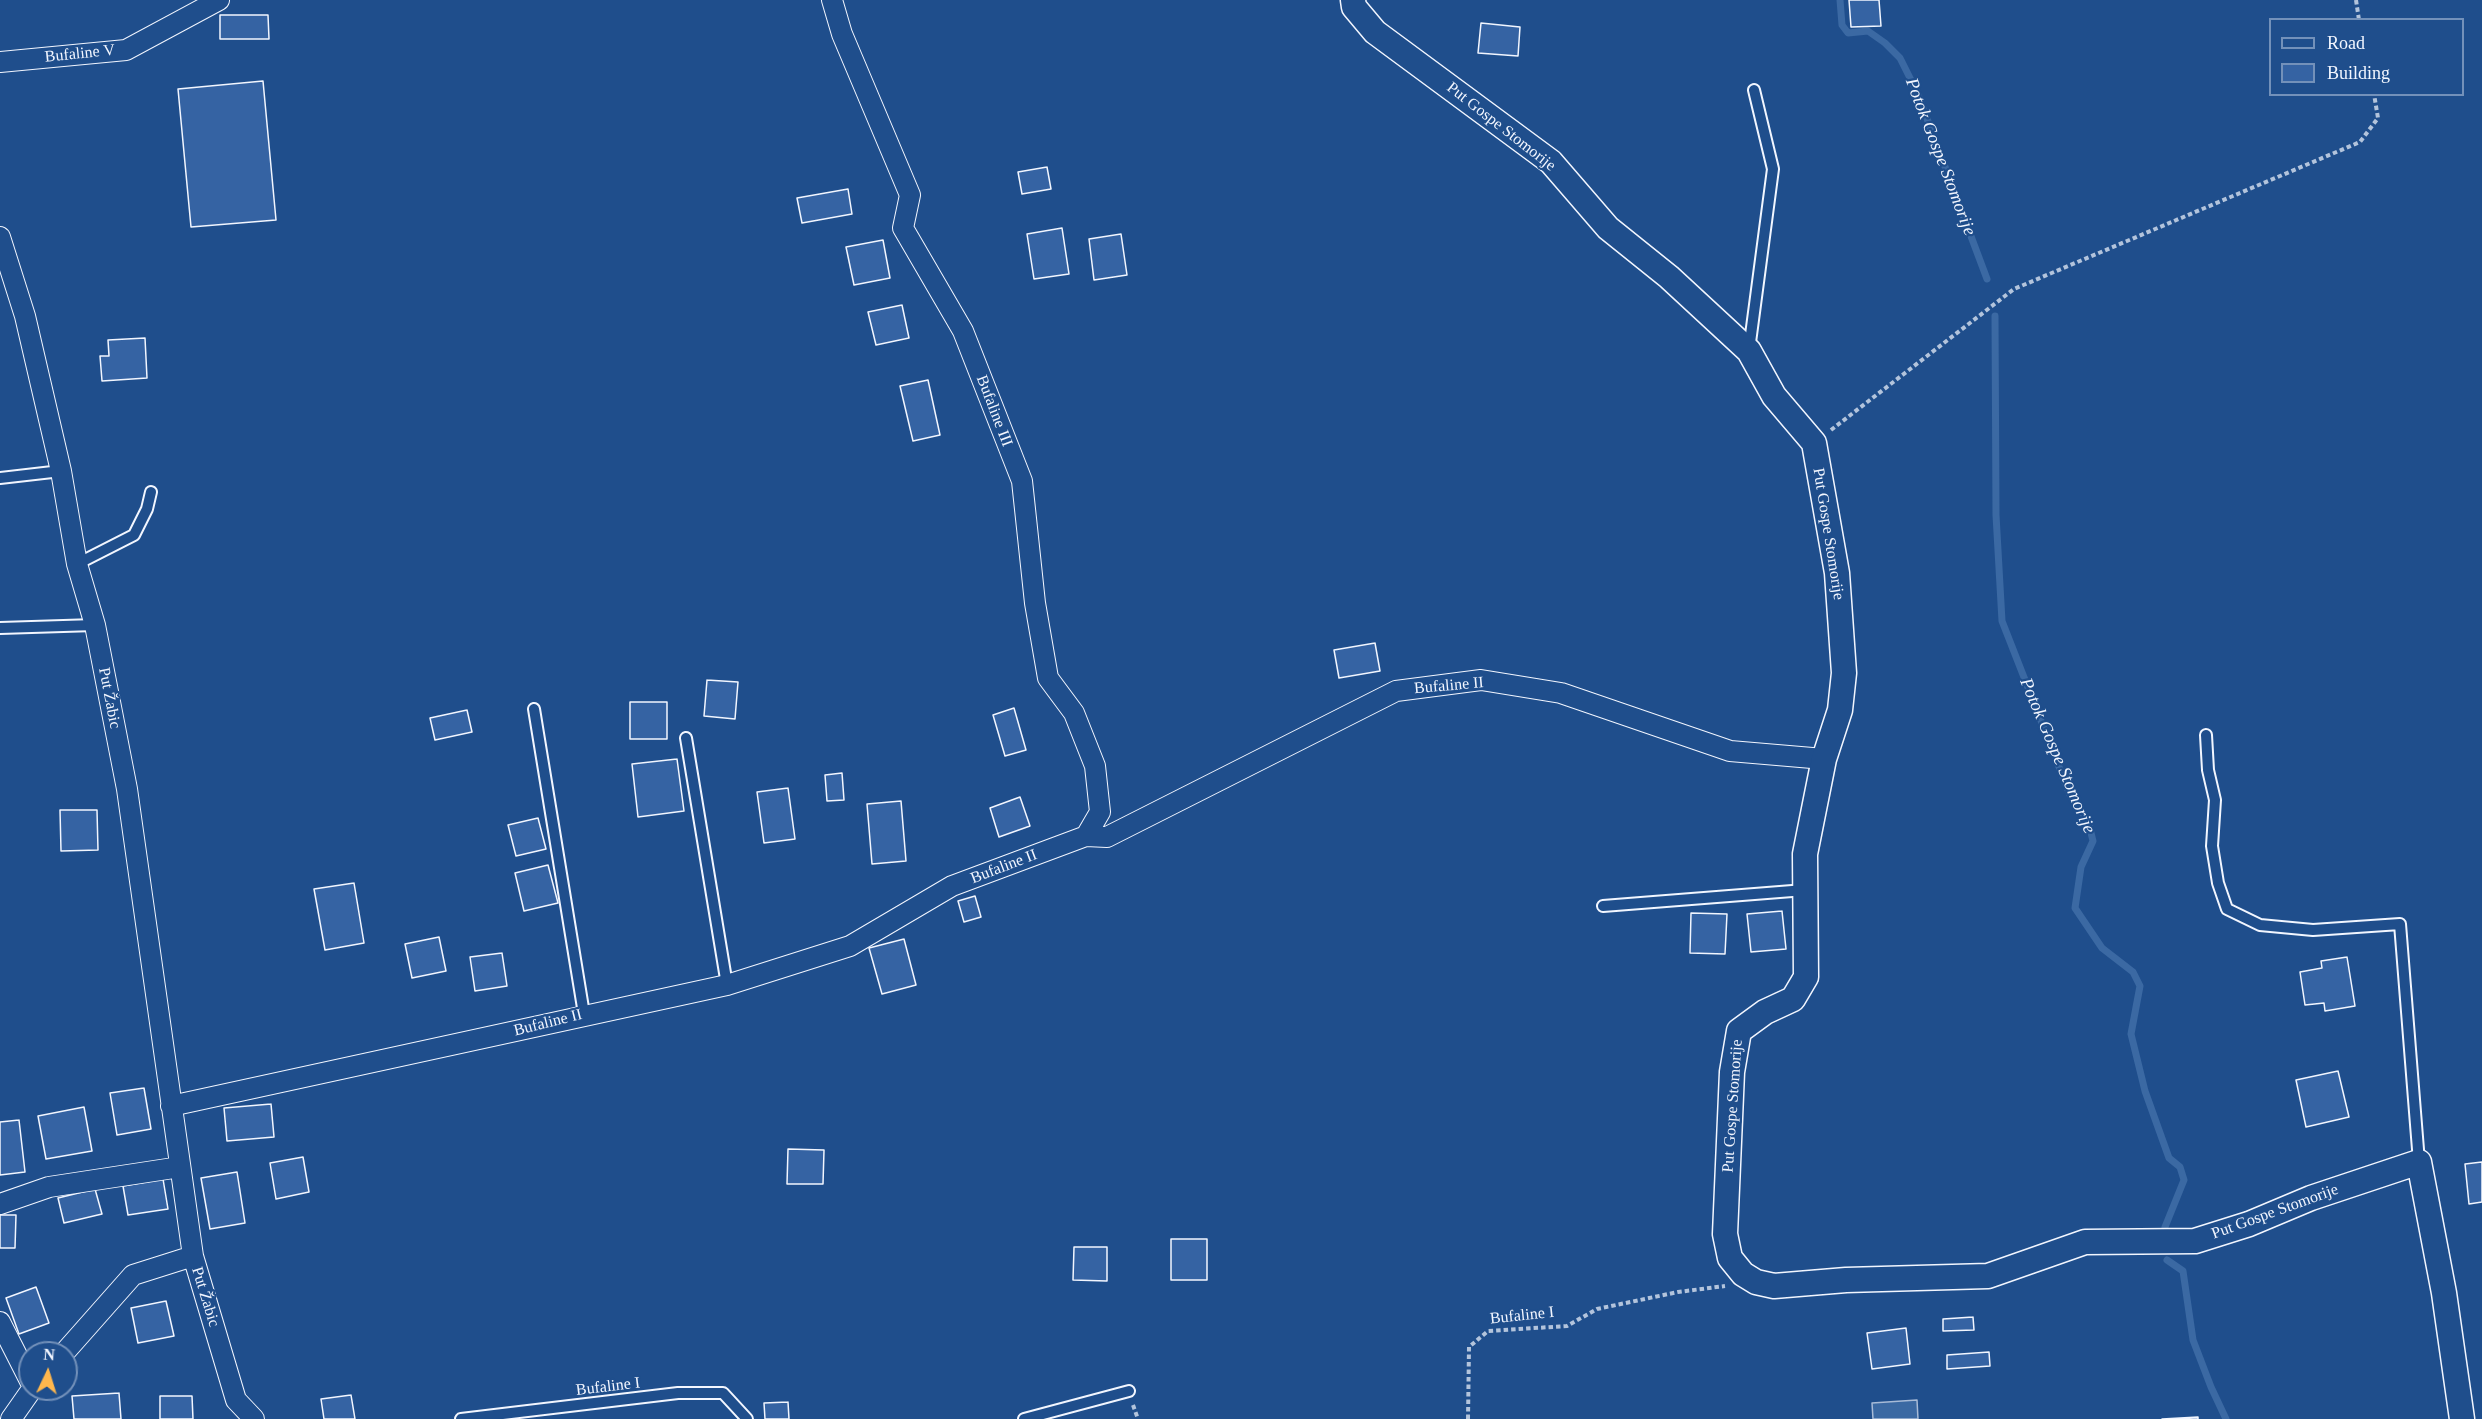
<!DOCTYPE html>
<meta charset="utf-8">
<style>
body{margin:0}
#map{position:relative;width:2482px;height:1419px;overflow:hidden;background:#1f4e8c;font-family:"Times New Roman",serif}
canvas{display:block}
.legend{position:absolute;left:2269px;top:18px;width:195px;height:78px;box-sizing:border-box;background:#1f4e8c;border:2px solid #7391ba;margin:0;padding:8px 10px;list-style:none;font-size:18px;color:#f2f6ff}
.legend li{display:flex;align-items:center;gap:12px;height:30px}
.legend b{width:30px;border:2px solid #7391ba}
.north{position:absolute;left:18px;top:1341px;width:60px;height:60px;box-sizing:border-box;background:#1f4e8c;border:2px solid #7391ba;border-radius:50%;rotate:4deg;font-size:16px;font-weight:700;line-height:24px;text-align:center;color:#f2f6ff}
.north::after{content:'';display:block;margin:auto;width:21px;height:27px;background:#ffb74d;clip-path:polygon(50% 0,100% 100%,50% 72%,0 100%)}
</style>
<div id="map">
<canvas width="2482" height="1419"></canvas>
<ul class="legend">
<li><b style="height:8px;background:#1f4e8c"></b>Road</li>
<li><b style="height:16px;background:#3563a3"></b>Building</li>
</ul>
<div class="north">N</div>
</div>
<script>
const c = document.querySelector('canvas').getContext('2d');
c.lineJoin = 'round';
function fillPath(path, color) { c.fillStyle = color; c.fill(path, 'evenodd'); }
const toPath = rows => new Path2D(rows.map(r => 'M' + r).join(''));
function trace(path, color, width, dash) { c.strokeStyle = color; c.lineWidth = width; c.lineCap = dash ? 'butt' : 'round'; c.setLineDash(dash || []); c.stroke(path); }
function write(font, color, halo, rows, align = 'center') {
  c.font = font + ' "Times New Roman",serif'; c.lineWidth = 4.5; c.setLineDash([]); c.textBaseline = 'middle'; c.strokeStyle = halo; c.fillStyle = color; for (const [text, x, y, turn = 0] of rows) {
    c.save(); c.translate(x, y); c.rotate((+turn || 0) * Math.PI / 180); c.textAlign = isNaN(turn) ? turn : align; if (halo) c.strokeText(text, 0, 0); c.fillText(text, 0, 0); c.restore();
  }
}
const water = toPath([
 [1917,1400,1918,1419,1873,1419,1872,1403,1917,1400]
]);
fillPath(water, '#3b69a3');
trace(water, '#a8bbd7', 1.5);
trace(toPath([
 [1840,0,1842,25,1848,33,1868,31,1885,43,1900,58,1917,92,1987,279],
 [1995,316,1996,515,2002,621,2070,795,2088,821,2093,841,2081,867,2075,908,2102,948,2133,972,2140,986,2131,1034,2145,1091,2169,1158,2180,1167,2184,1180,2165,1227],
 [2167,1260,2183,1271,2193,1340,2211,1387,2226,1419]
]), '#3b69a3', 7);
const building = toPath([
 [1849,0,1879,0,1881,26,1851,27,1849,0],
 [220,15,268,15,269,39,220,39,220,15],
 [1481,23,1520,27,1518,56,1478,53,1481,23],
 [263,81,276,220,191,227,178,89,263,81],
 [1047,167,1051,189,1022,194,1018,172,1047,167],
 [848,189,852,214,802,223,797,198,848,189],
 [1062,228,1069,274,1034,279,1027,234,1062,228],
 [1121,234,1127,275,1094,280,1089,239,1121,234],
 [883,240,890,278,854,285,846,247,883,240],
 [902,305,909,338,876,345,868,312,902,305],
 [145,338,147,378,102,381,100,356,109,356,108,340,145,338],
 [928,380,940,435,913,441,900,386,928,380],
 [1375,643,1380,671,1339,678,1334,650,1375,643],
 [707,680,738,682,735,719,704,716,707,680],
 [630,702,667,702,667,739,630,739,630,702],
 [1014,708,1026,750,1005,756,993,715,1014,708],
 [467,710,472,732,435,740,430,718,467,710],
 [677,759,684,811,638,817,632,764,677,759],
 [842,773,844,800,827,801,825,775,842,773],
 [788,788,795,839,764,843,757,792,788,788],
 [1020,797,1030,826,999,837,990,808,1020,797],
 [901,801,906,861,872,864,867,804,901,801],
 [60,810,97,810,98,850,61,851,60,810],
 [538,818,546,849,516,856,508,825,538,818],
 [548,865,558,903,524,911,515,873,548,865],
 [354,883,364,943,325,950,314,889,354,883],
 [975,896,981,917,964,922,958,901,975,896],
 [1782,911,1786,949,1751,952,1747,914,1782,911],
 [1691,913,1727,914,1725,954,1690,953,1691,913],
 [439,937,446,971,412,978,405,944,439,937],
 [904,939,916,985,882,994,869,948,904,939],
 [502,953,507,986,475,991,470,957,502,953],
 [2347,957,2355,1006,2325,1011,2324,1003,2305,1005,2300,972,2322,968,2321,961,2347,957],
 [2338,1071,2349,1117,2306,1127,2296,1080,2338,1071],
 [144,1088,151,1129,117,1135,110,1093,144,1088],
 [271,1104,274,1137,227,1141,224,1108,271,1104],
 [84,1107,92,1151,46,1159,38,1116,84,1107],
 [19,1120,25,1172,0,1175,0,1122,19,1120],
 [788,1149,824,1150,823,1184,787,1184,788,1149],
 [303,1157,309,1192,276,1199,270,1163,303,1157],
 [2482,1162,2482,1202,2469,1204,2465,1164,2482,1162],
 [237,1172,245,1223,210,1229,201,1178,237,1172],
 [163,1179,168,1209,128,1215,123,1186,163,1179],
 [95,1189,102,1214,64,1223,58,1198,95,1189],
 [0,1215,16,1215,15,1248,0,1248,0,1215],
 [1171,1239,1207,1239,1207,1280,1171,1280,1171,1239],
 [1074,1247,1107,1247,1107,1281,1073,1280,1074,1247],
 [36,1287,49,1323,19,1334,6,1298,36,1287],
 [166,1301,174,1336,138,1343,131,1308,166,1301],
 [1973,1317,1974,1330,1943,1331,1943,1319,1973,1317],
 [1906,1328,1910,1364,1872,1369,1867,1333,1906,1328],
 [1989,1352,1990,1366,1947,1369,1947,1355,1989,1352],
 [119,1393,121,1419,74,1419,72,1396,119,1393],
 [351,1395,355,1419,324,1419,321,1399,351,1395],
 [160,1396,192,1396,193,1419,160,1419,160,1396],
 [788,1402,789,1419,765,1419,764,1403,788,1402],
 [2198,1417,2198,1419,2162,1419,2198,1417]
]);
fillPath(building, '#3563a3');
trace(building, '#f2f6ff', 1.5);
const service = toPath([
 [1749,350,1773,169,1754,90],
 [0,478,61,471],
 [77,564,134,535,147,509,151,492],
 [0,628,95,625],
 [534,709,584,1014],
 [2206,735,2208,770,2215,800,2212,846,2218,883,2227,909,2260,925,2313,930,2400,924,2419,1162],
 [686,738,727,985],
 [1603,906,1805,890],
 [461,1419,678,1393,723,1393,747,1419],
 [1024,1419,1129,1391]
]);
const minor = toPath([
 [832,0,842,34,910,195,903,228,963,331,1022,481,1035,603,1048,678,1074,713,1095,766,1100,812,1086,836],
 [0,62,126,50,219,0],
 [0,237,25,316,61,471,77,564,95,625,127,789,193,1256,236,1400,254,1419],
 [171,1106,727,985,850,946,952,886,1086,836,1107,837,1396,691,1481,680,1561,693,1730,751,1824,759],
 [0,1204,49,1187,180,1167],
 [0,1322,30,1381],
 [64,1353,133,1275,193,1256],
 [11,1419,32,1389]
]);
const tertiary = toPath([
 [1353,0,1354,7,1375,32,1551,162,1608,228,1669,277,1749,351,1774,396,1814,443,1837,573,1844,673,1840,710,1824,759,1805,854,1806,977,1793,999,1765,1012,1739,1031,1732,1072,1725,1234,1730,1258,1743,1274,1756,1282,1774,1286,1846,1280,1988,1276,2085,1242,2195,1241,2249,1224,2311,1198,2419,1162,2444,1293,2462,1419]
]);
trace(service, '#f2f6ff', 14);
trace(minor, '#f2f6ff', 22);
trace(tertiary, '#f2f6ff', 27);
trace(toPath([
 [2356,0,2359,20],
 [1831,430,2014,289,2360,142,2378,118,2374,94],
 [1133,1405,1138,1419],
 [1468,1419,1469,1347,1488,1331,1567,1326,1597,1309,1678,1292,1725,1286]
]), '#b3c4dc', 4, [4.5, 3]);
trace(service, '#1f4e8c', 10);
trace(minor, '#1f4e8c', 20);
trace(tertiary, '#1f4e8c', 24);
write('16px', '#f2f6ff', '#1f4e8c', [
 ["Bufaline V",80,54,-6],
 ["Put Gospe Stomorije",1501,127,38],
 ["Bufaline III",994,411,69],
 ["Put Gospe Stomorije",1828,534,81],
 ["Bufaline II",1449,686,-5],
 ["Put Žabic",109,698,79],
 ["Bufaline II",1004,867,-21],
 ["Bufaline II",548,1023,-14],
 ["Put Gospe Stomorije",1733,1106,-86],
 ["Put Gospe Stomorije",2275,1212,-20],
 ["Put Žabic",205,1297,73],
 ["Bufaline I",1522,1316,-6],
 ["Bufaline I",608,1387,-7]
]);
write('italic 18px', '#f2f6ff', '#1f4e8c', [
 ["Potok Gospe Stomorije",1940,157,69],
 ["Potok Gospe Stomorije",2057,756,67]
]);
</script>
